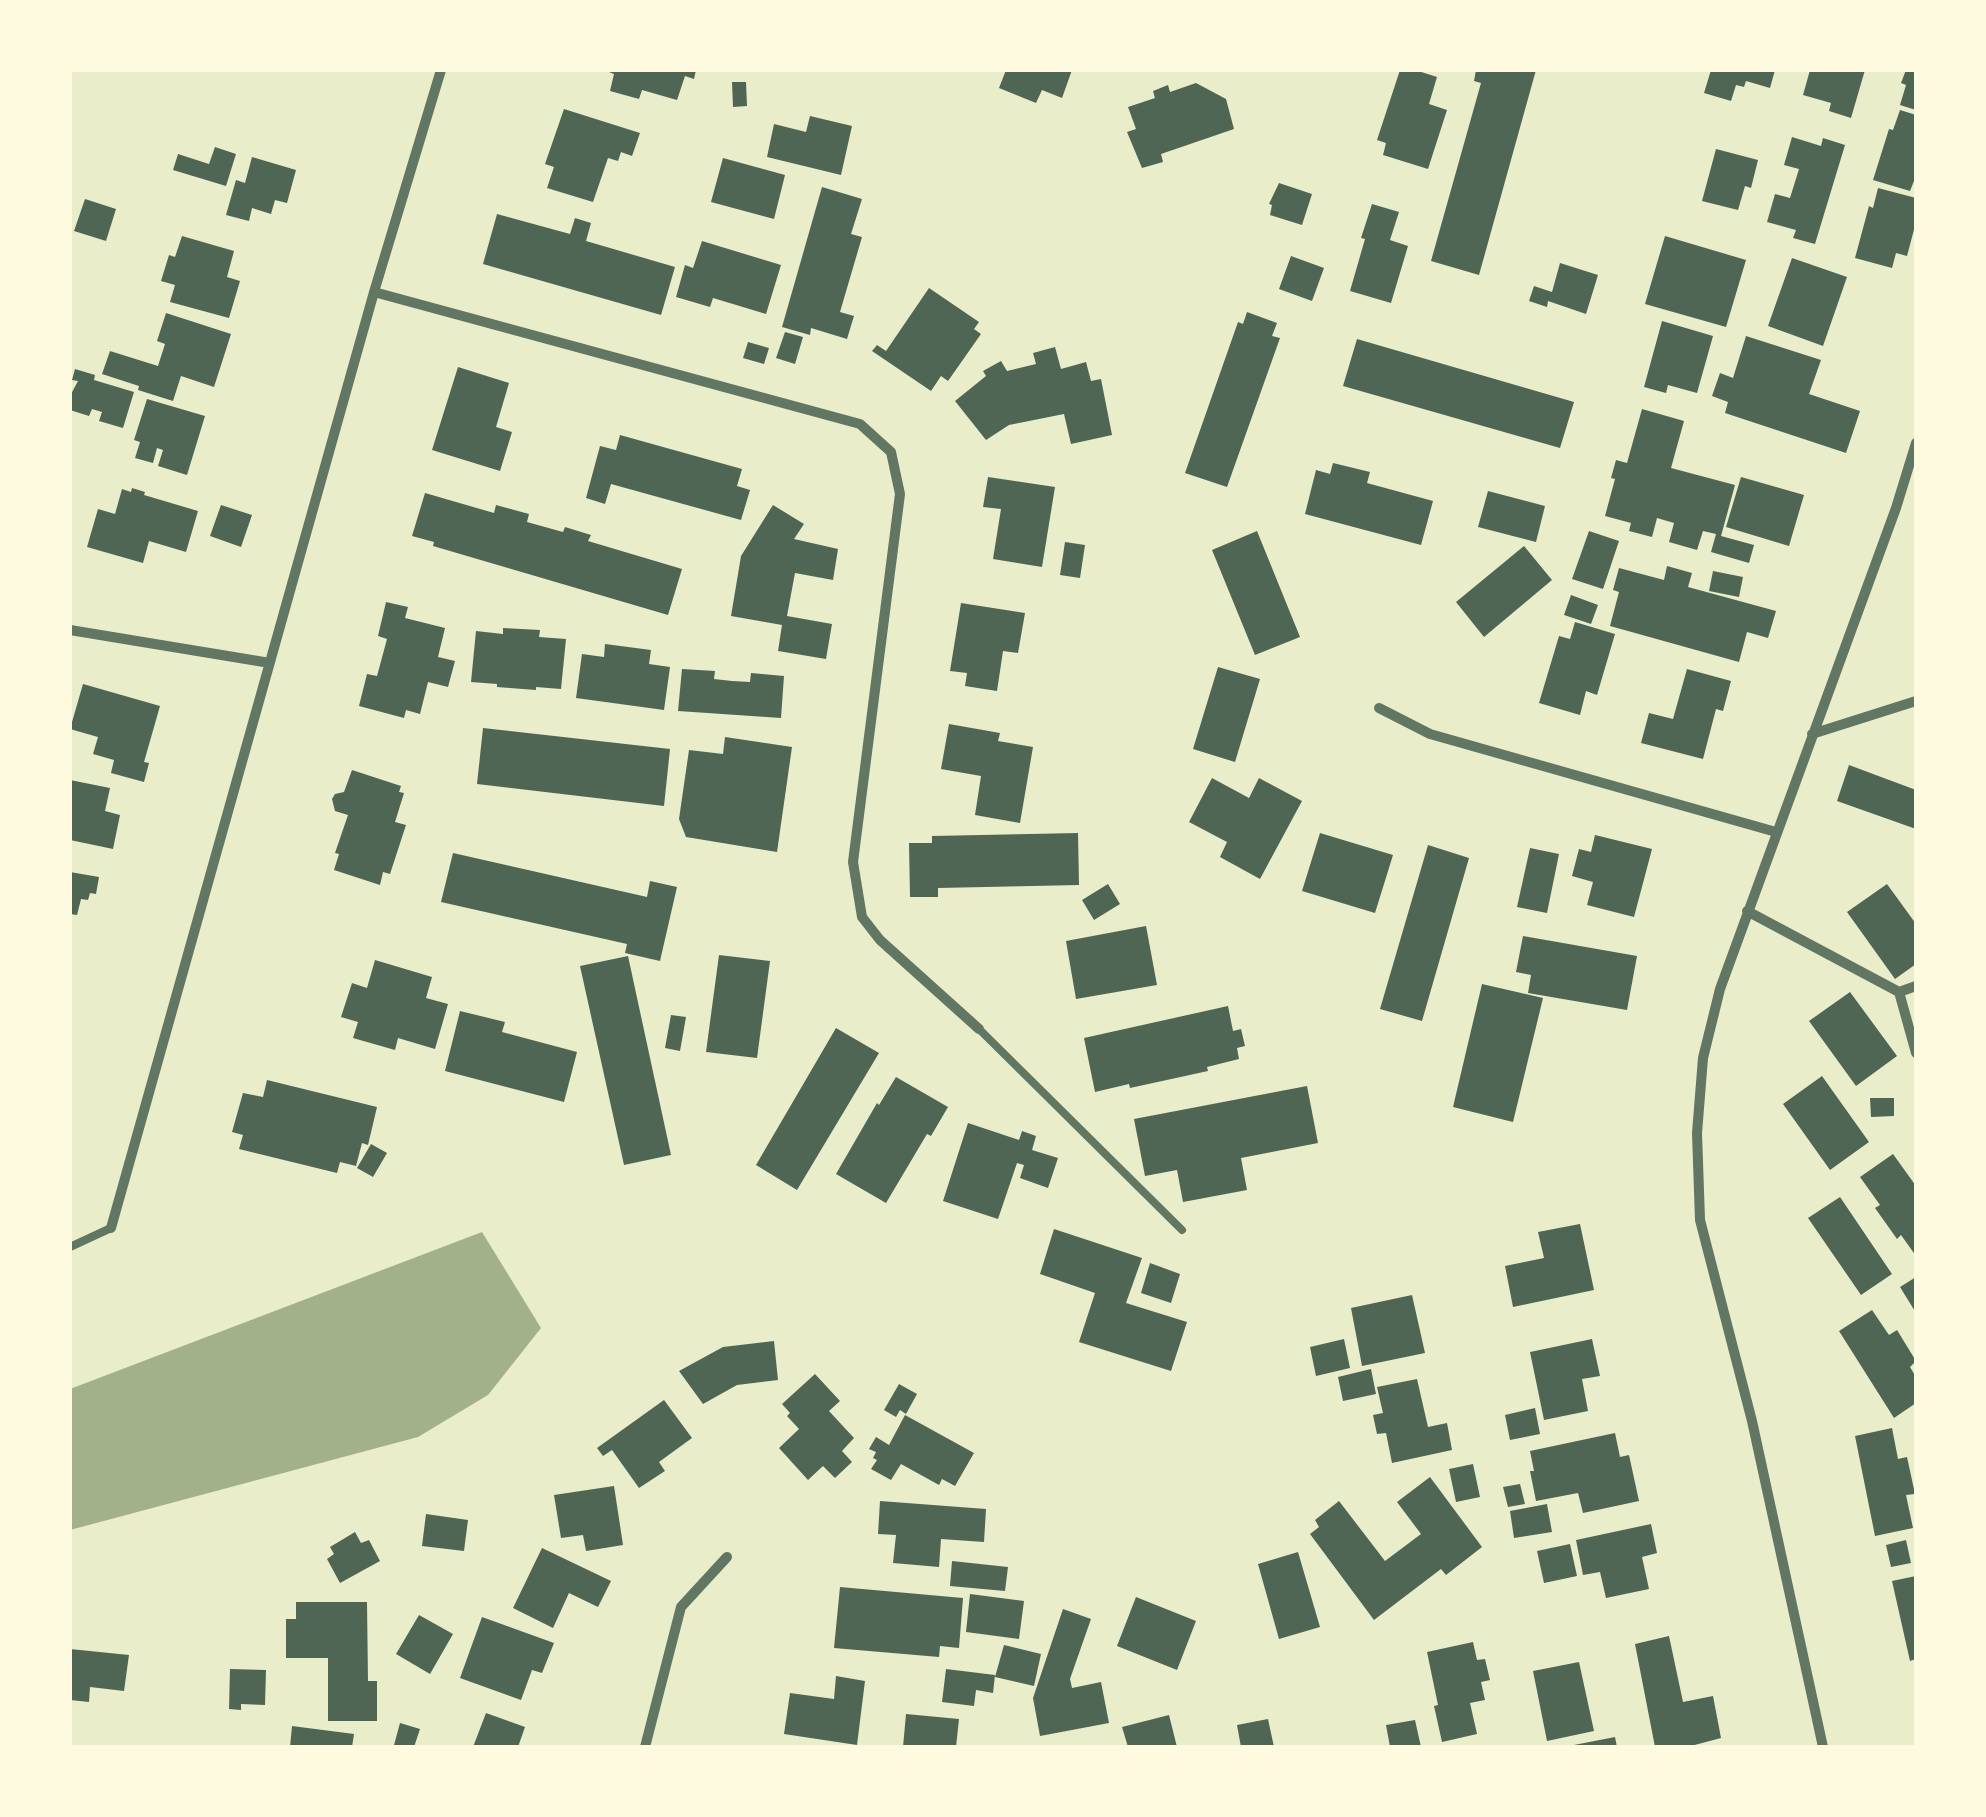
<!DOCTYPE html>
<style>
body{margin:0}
#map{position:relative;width:1986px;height:1817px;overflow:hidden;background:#e9edc9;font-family:Manrope,sans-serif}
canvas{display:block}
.frame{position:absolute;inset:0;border:72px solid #fefae0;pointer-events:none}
</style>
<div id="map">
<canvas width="1986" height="1817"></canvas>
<div class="frame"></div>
</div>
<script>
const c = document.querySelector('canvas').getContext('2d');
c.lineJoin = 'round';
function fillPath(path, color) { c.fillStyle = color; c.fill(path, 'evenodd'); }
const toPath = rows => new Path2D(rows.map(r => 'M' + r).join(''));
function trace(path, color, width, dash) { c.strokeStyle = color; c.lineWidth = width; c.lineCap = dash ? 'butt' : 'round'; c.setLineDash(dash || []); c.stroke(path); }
fillPath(toPath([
 [482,1232,541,1328,488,1395,418,1437,70,1530,70,1389]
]), '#a3b18a');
fillPath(toPath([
 [604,70,696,70,694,79,685,76,677,100,642,90,639,99,610,91,614,74],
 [1006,70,1072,70,1062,98,1042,90,1036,103,999,88],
 [1400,70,1415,70,1437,77,1429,104,1447,110,1428,169,1383,155,1386,143,1377,140],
 [1476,70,1536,70,1479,275,1431,261,1481,83,1474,81],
 [1711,70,1775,70,1770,88,1746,81,1744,87,1736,85,1731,101,1704,93],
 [1810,70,1865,70,1851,118,1829,111,1831,103,1803,95],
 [1906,70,1916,70,1916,110,1900,105,1906,85,1901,83],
 [732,82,746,82,747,106,733,107],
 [1196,83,1226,99,1234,129,1161,154,1163,162,1142,168,1127,132,1136,129,1128,107,1155,98,1153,91,1168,85,1170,92],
 [564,109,640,133,632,156,621,152,618,161,608,158,593,202,547,188,554,167,545,164],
 [1900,110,1916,115,1916,176,1910,191,1873,180,1889,129,1893,130],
 [810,116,852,126,841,175,767,157,774,124,806,132],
 [1792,137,1821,146,1823,138,1845,145,1815,244,1793,238,1796,230,1767,222,1775,194,1790,198,1799,169,1784,165],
 [215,147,236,154,226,186,173,170,178,154,209,164],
 [1716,149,1758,160,1751,188,1745,186,1738,210,1702,201],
 [252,157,296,170,287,203,275,200,271,214,252,208,249,221,226,215,236,180,245,183],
 [723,158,785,175,774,219,711,202],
 [1279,183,1312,194,1302,225,1270,215,1272,205,1269,204],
 [822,187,862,199,851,234,862,237,840,312,854,316,847,339,811,328,810,335,782,327],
 [1878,188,1916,198,1916,222,1907,256,1896,253,1892,268,1855,258,1869,206,1873,208],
 [85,199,116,209,106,241,74,231],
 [1372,204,1399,212,1390,240,1408,246,1391,303,1350,291,1365,239,1361,238],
 [497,214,570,234,575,218,591,223,586,241,675,267,661,315,483,264],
 [182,236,234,251,227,277,240,281,229,318,170,302,175,285,161,281,169,255,175,257],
 [1665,236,1746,260,1726,327,1645,304],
 [702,241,781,265,766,314,713,298,710,307,676,297,685,265,693,268],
 [1291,256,1324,268,1312,301,1279,289],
 [1792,258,1847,277,1823,346,1768,326],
 [1560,263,1598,275,1586,314,1548,301,1547,307,1529,301,1534,286,1552,292],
 [929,288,979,322,974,329,981,334,948,381,941,376,931,391,872,351,877,345,886,351],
 [1247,312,1277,323,1272,336,1280,338,1227,487,1185,473,1238,322,1243,324],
 [166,313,231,334,214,387,181,376,173,401,138,390,139,386,102,374,110,351,158,366,165,344,157,341],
 [1662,321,1713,336,1697,393,1668,385,1666,393,1644,387],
 [785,332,803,337,795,364,776,358],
 [1746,336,1821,360,1809,394,1860,411,1846,453,1725,413,1728,402,1712,396,1720,373,1733,378],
 [1357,339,1574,402,1560,448,1343,386],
 [748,342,769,348,764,364,743,358],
 [1055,347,1061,369,1086,362,1091,381,1101,379,1112,435,1071,444,1064,414,1009,425,986,440,955,401,986,376,983,371,1001,361,1007,371,1036,364,1033,353],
 [458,367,509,383,496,427,512,432,500,471,432,450],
 [75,369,95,375,94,380,134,392,123,428,99,421,102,412,92,409,89,416,70,410,70,396,78,381,72,380],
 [147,399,205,416,187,475,158,466,163,450,157,448,153,463,135,458,140,442,134,440],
 [1642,409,1684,421,1671,468,1735,485,1721,536,1754,545,1749,563,1711,552,1716,534,1703,531,1697,550,1669,542,1674,523,1657,518,1652,537,1629,531,1631,523,1605,516,1615,479,1611,478,1616,460,1627,463],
 [620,435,742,469,737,486,750,490,741,520,611,484,605,504,586,498,600,446,616,450],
 [1333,463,1370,472,1367,483,1433,501,1421,545,1305,514,1316,470,1330,474],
 [988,477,1055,487,1042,567,993,559,1001,509,983,507],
 [1741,477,1804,495,1789,546,1726,527],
 [132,488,145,492,144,495,198,511,186,552,149,541,143,563,87,547,98,509,115,514,122,489,131,492],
 [1488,491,1545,506,1536,542,1478,527],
 [425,493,494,513,496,505,529,514,527,522,563,532,565,527,591,535,588,541,682,569,668,615,433,546,434,542,412,536],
 [221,505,252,515,241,547,210,536],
 [773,505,804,524,794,539,838,549,833,580,795,573,787,616,832,624,826,659,778,651,782,625,731,616,741,556],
 [1257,531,1300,637,1255,655,1212,550],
 [1589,531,1619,541,1603,589,1572,579],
 [1065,542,1085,545,1080,578,1060,575],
 [1524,546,1552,580,1484,637,1456,602],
 [1667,566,1692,573,1688,587,1776,611,1768,638,1747,632,1739,662,1610,626,1619,592,1613,590,1619,568,1664,580],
 [1713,571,1743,577,1739,597,1709,591],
 [1571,595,1598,605,1591,624,1564,615],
 [386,602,408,607,405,618,445,628,438,657,455,661,448,687,428,682,420,714,406,710,404,718,359,706,367,674,377,676,387,639,378,636],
 [961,603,1025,613,1018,653,1003,651,997,691,965,686,967,673,950,671],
 [1575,622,1615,634,1597,695,1586,691,1580,715,1539,703,1559,636,1570,639],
 [503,628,540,630,539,637,566,639,561,689,536,687,536,690,497,687,497,684,471,682,476,631,503,634],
 [605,644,651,650,649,664,670,667,664,710,576,698,582,654,604,657],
 [1218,667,1260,679,1235,762,1193,749],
 [682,669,715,671,714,679,732,681,750,682,751,673,784,676,781,718,678,711],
 [1687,669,1731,681,1723,711,1716,709,1703,759,1641,743,1649,713,1673,719],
 [83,684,160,706,144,762,149,763,144,782,111,773,114,760,93,754,98,737,70,729],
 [949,724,1000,733,998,741,1033,747,1020,823,975,815,981,776,941,769],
 [483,728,670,749,664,806,477,784],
 [725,737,792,747,777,852,686,837,679,819,689,750,723,754],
 [1849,765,1916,790,1916,829,1837,801],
 [352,770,401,786,399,792,404,793,395,822,406,825,390,874,383,872,380,885,334,870,339,854,335,853,348,815,335,811,332,799,335,794,344,792],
 [1212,778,1249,798,1259,778,1302,801,1260,879,1220,857,1227,842,1189,822],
 [70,780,110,788,105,811,120,815,113,849,70,840],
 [1078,833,1079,885,938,888,938,897,910,897,909,843,932,843,932,836],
 [1320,833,1393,855,1375,913,1302,891],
 [1595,835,1652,849,1634,917,1587,905,1593,882,1572,876,1579,849,1591,852],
 [1428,845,1469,858,1422,1021,1380,1009],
 [1530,848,1559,854,1547,913,1517,907],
 [453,853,647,897,650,881,677,887,660,961,625,953,627,944,441,902],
 [70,872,99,877,96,894,90,893,88,900,81,899,77,915,70,914],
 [1108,884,1120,904,1094,920,1082,900],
 [1887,884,1916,924,1916,964,1895,979,1847,912],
 [1146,926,1157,985,1076,999,1066,941],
 [1523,936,1637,956,1627,1010,1528,993,1531,975,1516,972],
 [719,955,770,961,757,1058,706,1052],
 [628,956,671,1155,624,1165,580,966],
 [375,960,432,977,426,998,448,1004,435,1049,398,1038,395,1050,353,1038,358,1022,341,1017,352,983,367,988],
 [1482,984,1543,998,1513,1122,1453,1107],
 [1850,992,1897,1056,1856,1086,1809,1021],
 [1228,1006,1233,1031,1241,1029,1245,1046,1237,1048,1239,1059,1207,1067,1208,1071,1130,1088,1129,1084,1095,1092,1084,1038],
 [460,1011,505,1022,502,1032,577,1052,564,1102,445,1071],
 [671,1015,686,1017,680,1051,665,1048],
 [836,1028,879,1053,797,1190,756,1165],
 [1822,1076,1869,1142,1830,1170,1783,1104],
 [896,1077,948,1107,931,1136,927,1134,886,1203,836,1174,877,1103,879,1105],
 [267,1080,377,1107,368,1145,362,1143,356,1166,340,1162,337,1173,239,1149,243,1135,232,1132,243,1093,263,1097],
 [1307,1086,1318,1143,1241,1158,1247,1190,1183,1202,1177,1170,1145,1176,1134,1119],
 [1870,1098,1894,1098,1894,1116,1871,1117],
 [968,1123,1019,1140,1022,1131,1036,1136,1032,1150,1058,1158,1048,1188,1020,1178,1024,1165,1017,1163,998,1219,943,1201],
 [371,1144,387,1153,373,1177,357,1168],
 [1893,1154,1916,1186,1916,1256,1901,1235,1897,1239,1875,1208,1880,1205,1860,1177],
 [1840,1197,1892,1274,1861,1295,1808,1218],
 [1580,1224,1594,1290,1513,1307,1505,1266,1544,1258,1538,1232],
 [1054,1229,1142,1258,1126,1303,1187,1322,1171,1371,1079,1342,1095,1293,1040,1274],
 [1150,1263,1180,1274,1171,1303,1141,1293],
 [1916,1277,1916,1313,1900,1287],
 [1412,1295,1425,1353,1362,1366,1351,1308],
 [1872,1310,1889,1335,1897,1330,1916,1361,1910,1367,1916,1377,1916,1403,1894,1418,1839,1331],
 [1344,1339,1350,1368,1316,1376,1310,1347],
 [1592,1339,1600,1376,1582,1379,1588,1411,1544,1420,1530,1352],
 [774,1341,778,1380,737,1385,703,1404,679,1371,723,1347],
 [1371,1369,1376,1394,1343,1401,1338,1377],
 [815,1374,840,1401,829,1411,854,1438,842,1451,852,1462,835,1478,823,1466,808,1480,779,1448,799,1429,787,1416,790,1413,782,1404],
 [1417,1379,1428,1427,1447,1423,1452,1450,1392,1463,1386,1433,1377,1434,1373,1415,1383,1413,1377,1387],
 [899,1384,917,1394,906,1414,900,1410,896,1417,884,1410],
 [664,1400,692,1438,659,1462,665,1471,639,1488,612,1450,603,1456,597,1448],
 [1535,1408,1540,1434,1510,1440,1505,1415],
 [905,1415,974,1453,955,1486,942,1479,939,1485,901,1464,891,1480,871,1469,877,1460,873,1458,876,1452,869,1449,876,1437,889,1445],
 [1892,1428,1898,1459,1907,1457,1915,1494,1906,1495,1913,1528,1875,1536,1855,1436],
 [1615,1433,1620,1457,1629,1455,1639,1501,1583,1513,1578,1493,1536,1501,1530,1471,1534,1471,1530,1451],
 [1473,1464,1480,1497,1456,1502,1449,1469],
 [1430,1477,1482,1547,1446,1575,1441,1569,1374,1620,1310,1534,1319,1527,1315,1520,1339,1501,1385,1561,1421,1534,1397,1502],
 [1520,1484,1525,1504,1508,1507,1503,1487],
 [614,1486,623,1545,586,1551,583,1535,561,1538,554,1495],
 [880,1501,986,1509,984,1542,941,1539,939,1567,893,1563,896,1535,878,1534],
 [1547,1504,1552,1532,1514,1538,1510,1511],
 [426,1514,468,1520,464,1551,422,1546],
 [1651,1524,1657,1553,1642,1557,1649,1589,1606,1598,1600,1572,1583,1575,1576,1540],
 [355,1532,361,1543,369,1540,380,1561,340,1583,327,1559,334,1554,330,1547],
 [1906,1540,1911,1563,1891,1567,1886,1545],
 [1570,1544,1577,1576,1544,1583,1537,1551],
 [542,1548,611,1581,598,1607,569,1593,553,1628,513,1608],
 [1298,1552,1320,1627,1279,1639,1258,1564],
 [952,1561,1008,1567,1005,1591,950,1586],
 [1916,1576,1916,1659,1910,1661,1892,1581],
 [840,1587,963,1598,959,1648,940,1646,939,1657,834,1648],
 [970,1594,1024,1601,1019,1639,966,1632],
 [1136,1597,1196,1621,1177,1670,1117,1646],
 [296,1602,367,1602,368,1681,377,1681,377,1721,328,1721,328,1658,286,1658,286,1619,296,1619],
 [1063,1609,1091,1619,1070,1679,1072,1688,1101,1682,1109,1723,1040,1736,1033,1698],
 [419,1615,453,1634,430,1674,396,1654],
 [482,1617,554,1643,542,1673,532,1670,521,1700,460,1678],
 [1669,1636,1683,1702,1713,1696,1721,1738,1687,1747,1655,1747,1635,1644],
 [1473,1642,1477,1660,1485,1659,1490,1680,1481,1682,1485,1700,1470,1703,1477,1734,1442,1742,1434,1706,1438,1705,1427,1652],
 [1004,1645,1041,1654,1034,1686,995,1677],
 [70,1649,129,1655,124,1691,90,1687,89,1702,70,1700],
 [1579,1662,1594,1731,1547,1741,1533,1671],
 [230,1669,266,1670,265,1705,241,1704,241,1710,229,1709],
 [946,1669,995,1675,993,1693,976,1690,974,1706,942,1702],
 [836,1676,865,1681,857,1745,784,1734,790,1693,834,1699],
 [486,1713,525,1727,518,1747,473,1747],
 [906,1714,959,1719,956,1747,903,1747],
 [1169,1715,1177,1747,1128,1747,1122,1727],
 [1268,1719,1274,1747,1241,1747,1237,1725],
 [1415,1720,1421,1747,1390,1747,1386,1725],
 [400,1723,420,1729,414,1747,394,1745],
 [292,1726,354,1734,352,1747,290,1747],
 [1615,1737,1617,1747,1575,1747,1574,1745]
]), '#4f6655');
trace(toPath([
 [979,1029,1182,1230],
 [70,1247,111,1228]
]), '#617663', 8);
trace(toPath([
 [374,292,860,424,891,452,900,494,853,862,862,917,880,940,979,1029],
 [70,630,270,663],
 [1379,708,1430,734,1776,832],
 [1812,734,1916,701],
 [1747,911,1899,992,1916,986],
 [1899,992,1916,1053],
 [111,1228,374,292,441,70],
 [645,1747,681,1607,727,1557],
 [1823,1747,1752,1421,1700,1220,1697,1133,1703,1058,1720,989,1896,508,1916,443]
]), '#617663', 10);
</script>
